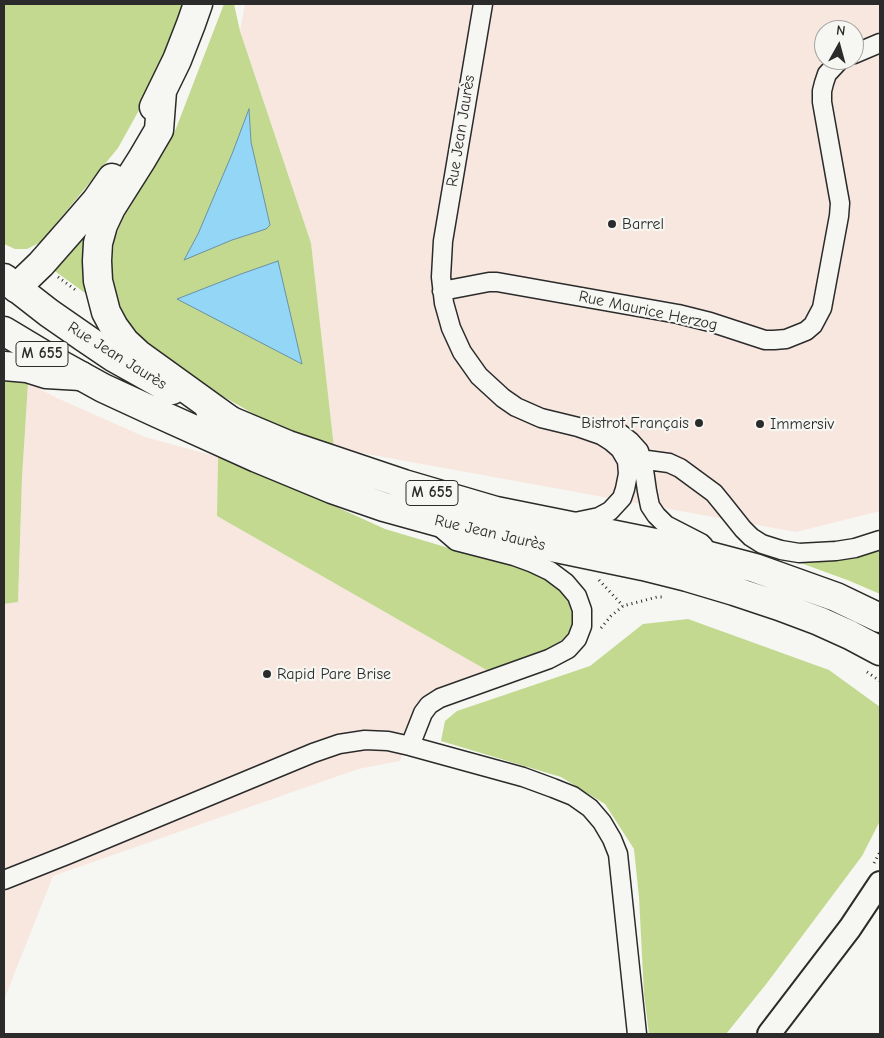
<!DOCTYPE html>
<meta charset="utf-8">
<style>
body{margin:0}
#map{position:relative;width:884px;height:1038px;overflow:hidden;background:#f6f6f2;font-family:"Comic Neue",sans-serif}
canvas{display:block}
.frame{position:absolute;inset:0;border:5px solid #2b2b2b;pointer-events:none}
.north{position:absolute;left:814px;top:20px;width:50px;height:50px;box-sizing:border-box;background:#f6f6f2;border:1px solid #a5a5a2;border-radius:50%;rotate:7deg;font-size:14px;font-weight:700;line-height:20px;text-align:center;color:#2b2b2b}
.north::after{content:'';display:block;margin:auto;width:18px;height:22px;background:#2b2b2b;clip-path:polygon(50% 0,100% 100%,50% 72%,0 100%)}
</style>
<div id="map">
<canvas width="884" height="1038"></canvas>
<div class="frame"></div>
<div class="north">N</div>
</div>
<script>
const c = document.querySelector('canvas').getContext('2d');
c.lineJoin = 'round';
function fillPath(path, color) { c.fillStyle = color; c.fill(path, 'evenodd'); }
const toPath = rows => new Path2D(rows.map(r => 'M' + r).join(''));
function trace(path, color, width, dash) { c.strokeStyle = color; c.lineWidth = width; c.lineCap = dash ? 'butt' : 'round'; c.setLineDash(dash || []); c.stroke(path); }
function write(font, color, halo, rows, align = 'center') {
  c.font = font + ' "Comic Neue",sans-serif'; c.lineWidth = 4.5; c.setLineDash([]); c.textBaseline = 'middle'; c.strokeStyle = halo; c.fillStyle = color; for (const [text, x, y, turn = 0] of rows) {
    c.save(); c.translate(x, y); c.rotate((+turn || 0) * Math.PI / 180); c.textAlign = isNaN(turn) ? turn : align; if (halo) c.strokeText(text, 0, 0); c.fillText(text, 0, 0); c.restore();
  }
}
fillPath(toPath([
 [245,4,880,4,880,511,796,532,334,448,311,243,240,31],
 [824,30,854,30,854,60,824,60],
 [28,383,57,398,145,437,218,457,217,516,490,672,427,693,400,761,358,769,53,876,4,1000,4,604,18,602,22,478]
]), '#f8e7df');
fillPath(toPath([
 [4,4,186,4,143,103,118,148,41,242,27,249,15,249,4,244],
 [224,4,234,4,240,31,311,243,334,448,266,421,212,390,155,352,129,325,115,294,111,277,114,240,123,218,175,131],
 [93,220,92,298,52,269],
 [4,379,28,383,22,478,18,602,4,604],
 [218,457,297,489,385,529,472,555,541,574,558,586,572,607,574,627,559,643,543,653,490,672,217,516],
 [880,549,880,594,850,581,798,562,796,558,845,559],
 [688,619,829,670,880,707,880,821,862,856,767,983,726,1034,649,1034,644,994,639,897,634,849,605,804,561,777,441,741,445,721,457,711,590,666,643,624]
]), '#c2d98f');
const water = toPath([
 [249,109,251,142,270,225,266,229,232,240,184,260,198,234,232,154,249,109],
 [278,261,302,364,177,299,241,274,278,261]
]);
fillPath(water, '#94d6f6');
trace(water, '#6a92a5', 1);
const minor = toPath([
 [483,4,443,241,441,277,444,303,451,328,462,352,479,376,503,398,516,407,541,418,578,427,601,435,612,442,620,449,627,461,628,474,625,489,622,498,610,511,599,517,575,522],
 [854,54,880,43],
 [442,291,489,282,497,282,678,314,710,322,765,340,774,340,786,339,806,331,813,325,822,308,839,216,840,203,838,192,822,102,822,91,824,83,827,74,840,60],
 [603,429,615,431,621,434,630,441,639,451,643,463,647,491,650,506,656,515,666,525,701,543,704,546],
 [625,457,669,463,680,468,714,493,723,504,743,529,751,537,762,544,781,550,799,553,836,551,855,548,880,540],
 [410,746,423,713,429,705,440,698,549,659,568,649,577,639,582,626,582,610,577,596,566,583,550,571,533,563,514,556,456,541,442,529],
 [4,880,67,855,313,753,339,744,365,740,388,741,410,746,523,777,553,788,573,796,590,808,602,822,612,839,618,854,637,1034]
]);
const tertiary = toPath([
 [769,1034,850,928,880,883]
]);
const primary = toPath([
 [4,278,49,313,85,338,113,357,172,390],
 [4,331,54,361,103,388,155,412,257,458,332,489,384,507,460,528,643,566,687,577,734,591,779,606,819,621,850,635,880,651],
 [210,410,231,421,288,445,404,484,496,511,675,547,755,568,836,597,880,618]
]);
const motorway = toPath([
 [162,91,159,130,142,159,111,208,103,225,98,243,97,261,98,281,106,312,114,327,125,342,138,354,231,421],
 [154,107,177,60,191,24,198,4],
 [16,288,41,264,70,231,96,201,112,178],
 [4,366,27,368,46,374,81,376]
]);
trace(minor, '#2b2b2b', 21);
trace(tertiary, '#2b2b2b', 26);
trace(primary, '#2b2b2b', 31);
trace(motorway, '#2b2b2b', 31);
trace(toPath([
 [58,277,77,291],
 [599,580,623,606],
 [601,628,611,616,623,606,657,597,664,597],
 [867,672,880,681],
 [874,863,880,852]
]), '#2b2b2b', 3, [1, 4]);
trace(minor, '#f6f6f2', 18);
trace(tertiary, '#f6f6f2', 22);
trace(primary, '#f6f6f2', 28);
trace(motorway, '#f6f6f2', 28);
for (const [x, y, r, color] of [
 [612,224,5,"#2b2b2b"],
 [699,423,5,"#2b2b2b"],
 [760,424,5,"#2b2b2b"],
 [267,674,5,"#2b2b2b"]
]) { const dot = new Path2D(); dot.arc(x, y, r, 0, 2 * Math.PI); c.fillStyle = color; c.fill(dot); trace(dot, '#f6f6f2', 2); }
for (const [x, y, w] of [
 [42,354,52],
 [432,493,52]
]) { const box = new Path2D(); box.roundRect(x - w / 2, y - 12.5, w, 25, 4); c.fillStyle = '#f6f6f2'; c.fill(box); trace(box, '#2b2b2b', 1); }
write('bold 15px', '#2b2b2b', null, [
 ["M 655",42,354],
 ["M 655",432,493]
]);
write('16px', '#2b2b2b', '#f6f6f2', [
 ["Rue Jean Jaurès",461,131,-81],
 ["Rue Maurice Herzog",648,311,12],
 ["Rue Jean Jaurès",117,356,32],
 ["Rue Jean Jaurès",490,533,13]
]);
write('16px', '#2b2b2b', '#f6f6f2', [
 ["Barrel",622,224],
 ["Bistrot Français",689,423,"right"],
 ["Immersiv",770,424],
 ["Rapid Pare Brise",277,674]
], 'left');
</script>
